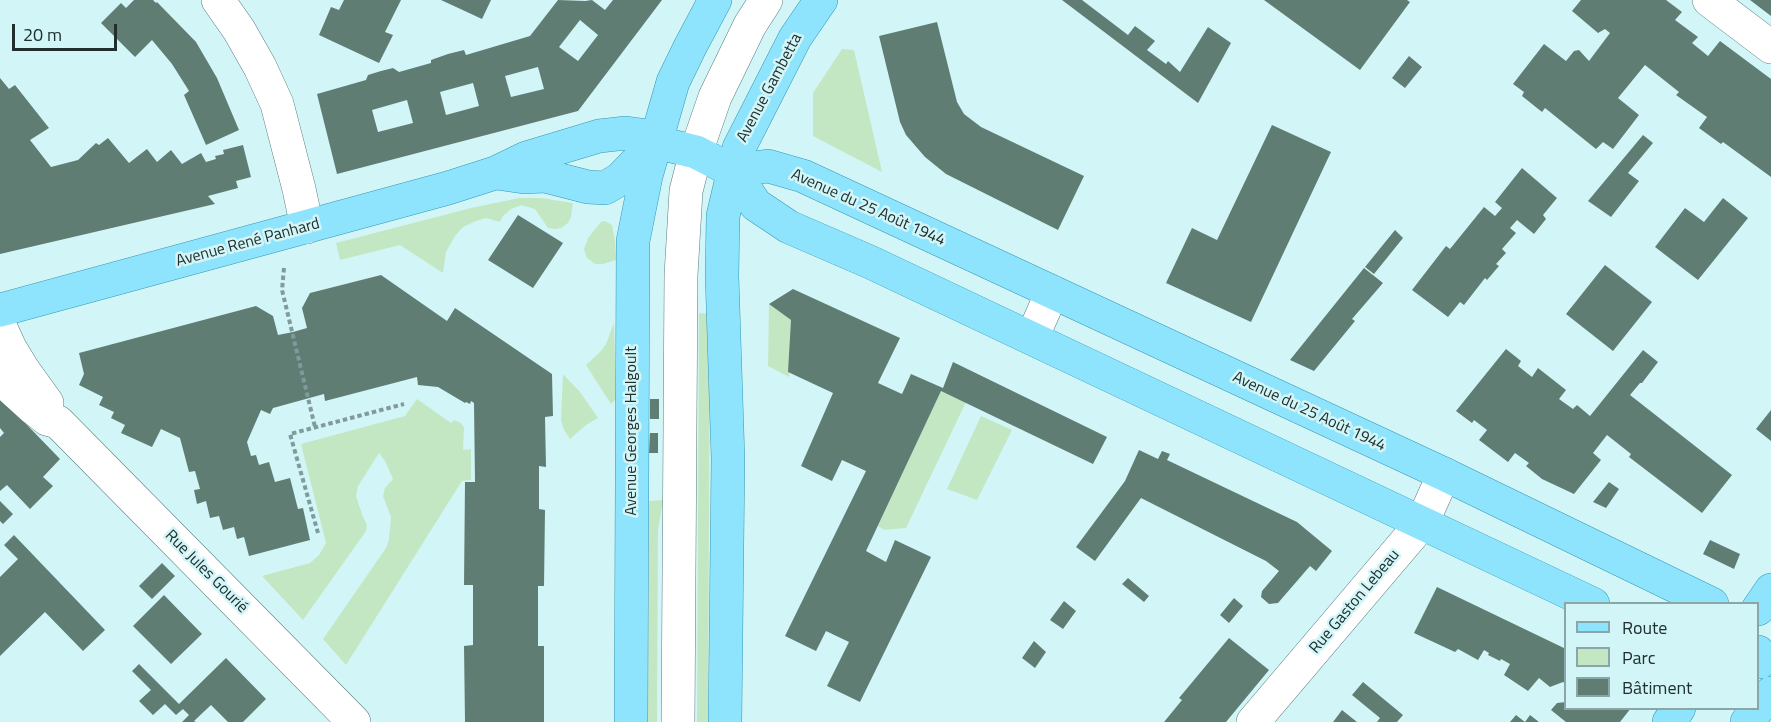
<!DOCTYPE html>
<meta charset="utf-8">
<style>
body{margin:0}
#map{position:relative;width:1771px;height:722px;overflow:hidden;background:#d2f6f7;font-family:"Titillium Web",sans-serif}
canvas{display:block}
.legend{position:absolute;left:1564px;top:602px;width:195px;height:108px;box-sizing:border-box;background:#d2f6f7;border:2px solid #8ba6a7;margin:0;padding:8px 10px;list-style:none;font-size:18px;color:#202e2e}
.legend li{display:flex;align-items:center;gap:12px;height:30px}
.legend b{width:30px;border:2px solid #8ba6a7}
.scale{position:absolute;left:12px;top:24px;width:105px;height:27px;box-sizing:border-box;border:3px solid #202e2e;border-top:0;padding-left:8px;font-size:18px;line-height:21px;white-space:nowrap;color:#202e2e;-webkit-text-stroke:4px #d2f6f7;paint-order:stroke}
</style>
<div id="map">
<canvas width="1771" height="722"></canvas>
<ul class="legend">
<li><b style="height:8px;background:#8ee3fd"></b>Route</li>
<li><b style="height:16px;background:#c4e7c3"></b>Parc</li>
<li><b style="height:16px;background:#607d73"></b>Bâtiment</li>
</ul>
<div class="scale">20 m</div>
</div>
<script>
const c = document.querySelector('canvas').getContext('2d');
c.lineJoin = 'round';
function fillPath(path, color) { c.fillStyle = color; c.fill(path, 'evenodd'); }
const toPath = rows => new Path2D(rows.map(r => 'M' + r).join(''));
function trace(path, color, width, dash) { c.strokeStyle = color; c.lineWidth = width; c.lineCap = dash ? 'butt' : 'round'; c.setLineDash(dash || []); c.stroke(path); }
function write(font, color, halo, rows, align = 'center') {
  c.font = font + ' "Titillium Web",sans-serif'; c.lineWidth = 5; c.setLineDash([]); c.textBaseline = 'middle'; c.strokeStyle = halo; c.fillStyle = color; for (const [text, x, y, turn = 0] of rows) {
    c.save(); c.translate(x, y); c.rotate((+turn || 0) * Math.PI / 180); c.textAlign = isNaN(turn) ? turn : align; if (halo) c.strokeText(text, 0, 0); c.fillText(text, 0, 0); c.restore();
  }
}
fillPath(toPath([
 [842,49,854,50,882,172,813,136,813,93],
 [519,198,541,198,573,203,571,217,568,223,561,228,555,229,548,228,535,209,521,205,511,209,503,216,500,222,486,218,476,221,463,227,455,236,446,252,443,273,400,245,340,260,336,243,471,208],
 [605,221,612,225,615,241,616,260,603,264,595,264,587,258,584,249,588,238,601,222],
 [769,304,791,320,789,377,768,366],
 [699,313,710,314,708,722,697,722],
 [614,323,616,399,611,404,586,365,600,352,606,344],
 [563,374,580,392,598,418,586,425,570,439,564,430,561,420],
 [941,391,966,402,906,528,884,530,878,526],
 [417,399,451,423,454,420,461,423,464,427,463,450,471,449,471,480,462,481,346,665,323,639,386,548,389,539,391,517,383,496,385,488,393,479,385,461,379,453,358,486,356,496,363,517,367,525,366,531,303,620,262,576,310,563,319,555,326,543,301,444,405,416],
 [981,416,1012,430,977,500,947,489],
 [663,500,658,530,657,722,648,722,649,501]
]), '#c4e7c3');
fillPath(toPath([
 [134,0,153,0,156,3,157,2,196,42,217,78,239,130,206,145,184,95,189,91,172,64,152,40,135,57,101,23,121,3,126,8],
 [344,0,401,0,385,32,393,35,379,63,319,35,331,7,339,10],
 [441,0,491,0,482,19],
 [558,0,585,1,592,0,605,10,613,0,662,0,578,111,337,174,317,94,366,80,368,75,381,71,393,68,399,72,431,63,431,60,448,54,464,50,466,55,530,36],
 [580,20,598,35,578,61,559,47],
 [538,67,544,89,511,97,505,76],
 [473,83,479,106,446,115,440,92],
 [407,100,413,123,378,132,372,110],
 [1062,0,1082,0,1128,35,1135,26,1155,41,1147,50,1166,64,1168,61,1180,72,1208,27,1231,43,1198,103],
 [1264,0,1407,0,1410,2,1360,70],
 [1581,0,1666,0,1682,12,1675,20,1698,37,1692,43,1708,56,1720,41,1771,79,1771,177,1723,142,1721,144,1699,128,1707,117,1676,95,1679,92,1645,65,1618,98,1639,115,1613,149,1603,142,1596,149,1545,108,1542,112,1522,96,1524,92,1513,84,1544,44,1566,61,1574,51,1579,50,1589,61,1610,33,1605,29,1598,33,1572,11],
 [1750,0,1771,0,1771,16],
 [937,22,957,102,964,114,981,127,1084,176,1058,230,946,174,925,157,906,135,900,122,879,36],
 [1409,56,1422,67,1405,88,1392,78],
 [0,78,9,89,15,85,49,128,30,140,51,167,78,160,96,143,99,145,108,138,129,163,147,149,157,162,171,150,182,164,201,153,206,162,216,159,215,156,224,154,223,150,243,145,251,177,236,181,238,188,208,196,215,204,0,254],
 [1272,125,1331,152,1251,322,1166,283,1192,228,1217,240],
 [1643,135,1653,143,1628,173,1639,181,1611,217,1588,201],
 [1522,168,1557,198,1543,215,1546,219,1534,234,1517,220,1510,228,1516,233,1502,249,1506,253,1496,264,1499,266,1487,280,1485,278,1464,305,1460,302,1448,317,1412,290,1446,246,1450,249,1484,207,1495,216,1502,208,1495,202],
 [1723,198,1748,218,1698,280,1655,247,1685,208,1704,222],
 [518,215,563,243,533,288,488,260],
 [1395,230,1403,238,1374,274,1365,267],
 [1605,265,1652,302,1613,351,1566,314],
 [1364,268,1383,283,1352,319,1355,321,1314,371,1290,360],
 [381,275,447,321,455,308,552,374,553,416,545,417,546,467,539,466,539,509,545,510,544,586,538,586,538,646,544,646,544,722,465,722,464,646,473,645,473,585,464,585,465,482,475,482,474,403,471,401,470,404,466,402,465,403,438,387,418,385,417,377,325,401,324,394,273,408,270,414,261,410,247,442,251,456,256,455,259,465,269,462,275,482,290,478,298,509,303,508,310,540,249,556,244,537,237,539,234,527,223,530,219,516,210,518,206,501,197,504,194,490,200,489,195,471,189,472,180,438,161,429,152,447,121,433,125,425,111,418,114,412,99,405,103,397,79,385,84,374,79,353,256,306,273,316,278,335,293,332,307,328,302,308,310,293],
 [793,289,900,338,878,383,902,394,911,374,943,388,953,362,1107,437,1093,464,941,391,866,551,886,562,895,540,931,557,860,702,827,686,849,642,826,631,816,651,785,636,866,471,842,460,832,481,801,466,833,393,788,372,791,320,769,304],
 [1506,349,1521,361,1518,366,1532,377,1538,368,1566,390,1559,399,1573,409,1577,405,1590,416,1643,350,1658,362,1642,383,1640,383,1630,395,1732,475,1702,513,1629,457,1631,454,1607,435,1593,453,1601,460,1574,494,1542,479,1526,466,1529,463,1515,453,1508,462,1479,440,1487,430,1474,420,1472,423,1456,411],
 [0,397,60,459,43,477,53,486,30,509,7,485,0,491,0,437,4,433,0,428],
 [650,399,659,399,659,419,650,419],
 [1771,410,1771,441,1756,429],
 [650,433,658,433,658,453,649,453],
 [1139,450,1158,459,1162,451,1170,454,1167,460,1297,522,1332,551,1316,571,1310,566,1278,603,1269,604,1261,597,1262,591,1279,571,1266,561,1141,498,1095,561,1076,547,1125,481],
 [1609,482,1619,489,1606,508,1593,502],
 [0,501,13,514,3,524,0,521],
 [14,535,105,630,83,651,45,612,0,656,0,577,18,559,4,545],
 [1710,540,1740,554,1734,569,1703,554],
 [162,563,175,576,152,599,139,586],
 [1128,578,1149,596,1144,602,1122,584],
 [1437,587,1566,649,1566,684,1563,682,1550,687,1539,678,1528,691,1504,675,1510,664,1501,659,1500,661,1488,655,1489,653,1484,650,1478,660,1458,649,1455,652,1414,633],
 [164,595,202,634,171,664,133,626],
 [1234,598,1243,606,1229,623,1220,615],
 [1064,601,1076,611,1063,629,1050,620],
 [1229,638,1269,670,1226,722,1164,722,1182,700,1179,698],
 [1034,641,1046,652,1035,668,1022,658],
 [226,658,266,699,243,722,228,722,211,705,194,721,196,722,182,722,189,715,183,709,176,715,165,704,153,715,139,701,151,690,132,671,139,664,179,704],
 [1363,682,1403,715,1397,722,1377,722,1380,718,1352,695],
 [1566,702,1566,708,1631,708,1620,722,1566,722,1551,710,1557,703],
 [1342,710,1357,722,1333,722],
 [1516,715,1525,722,1530,715,1539,722,1510,722]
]), '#607d73');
const minor = toPath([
 [218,0,239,30,260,67,277,104,299,189,307,227],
 [1709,0,1771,47],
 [0,326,10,348,24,371,47,403],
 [1032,338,1052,292],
 [0,378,32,407,47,419,58,422,354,722],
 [678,722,681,275,686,191,696,152,715,97,750,25,766,0],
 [1253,722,1422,523,1444,474]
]);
const major = toPath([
 [733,171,768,166,803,176,1444,474,1712,604],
 [503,174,524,177,545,176,588,187,605,188,620,179,652,146],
 [0,310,448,188,495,173,526,158,599,136,626,133,641,135,655,142,696,152,733,171,756,205,789,227,870,262,1593,604],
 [1758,609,1771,590],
 [1758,652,1760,662,1758,662],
 [631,722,633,241,646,176,673,82,690,47,715,0],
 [725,722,728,459,722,276,723,216,739,148,795,38,821,0],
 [1669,722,1679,708],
 [1747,722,1771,693]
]);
trace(minor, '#5a7b7c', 34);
trace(major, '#3797b4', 34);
trace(toPath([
 [284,268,282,290,315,427],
 [318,533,290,434,404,404]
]), '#819b9c', 4, [4.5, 3]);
trace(minor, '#fff', 33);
trace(major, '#8ee3fd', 33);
write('16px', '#202e2e', '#d2f6f7', [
 ["Avenue Gambetta",770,88,-62],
 ["Avenue du 25 Août 1944",868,208,24],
 ["Avenue René Panhard",248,243,-15],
 ["Avenue du 25 Août 1944",1309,412,25],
 ["Avenue Georges Halgoult",632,431,-90],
 ["Rue Jules Gourié",206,572,45],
 ["Rue Gaston Lebeau",1355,602,-50]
]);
</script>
